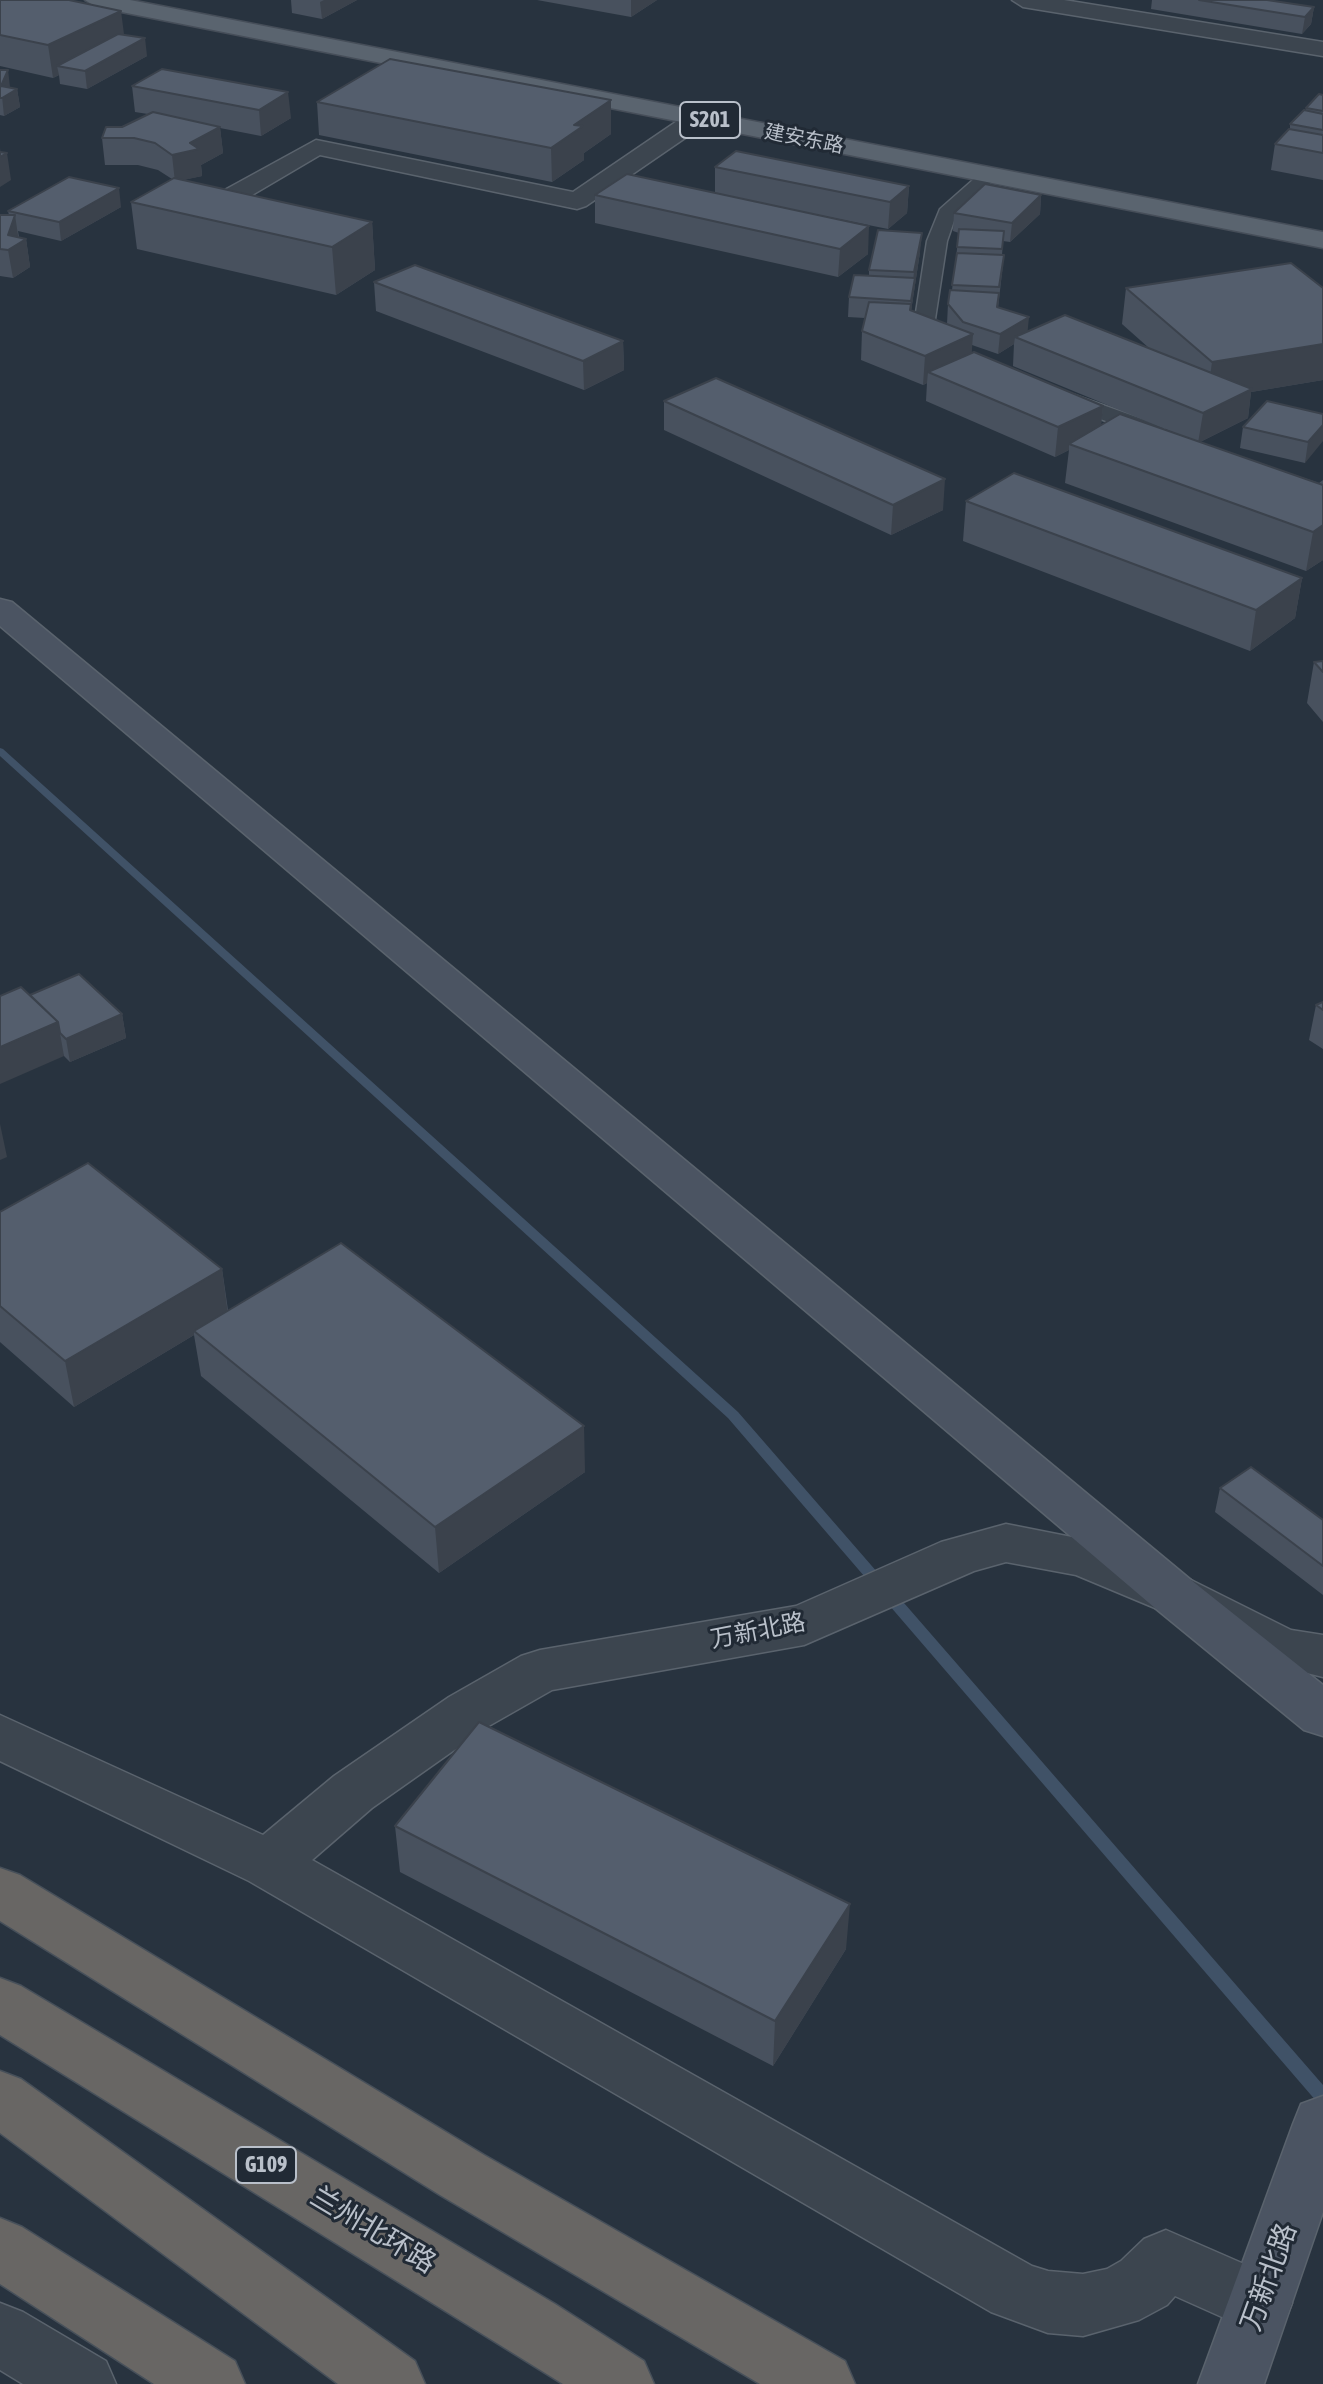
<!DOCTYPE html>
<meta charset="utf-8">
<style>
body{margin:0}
canvas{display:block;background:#28333f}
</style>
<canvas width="1323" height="2384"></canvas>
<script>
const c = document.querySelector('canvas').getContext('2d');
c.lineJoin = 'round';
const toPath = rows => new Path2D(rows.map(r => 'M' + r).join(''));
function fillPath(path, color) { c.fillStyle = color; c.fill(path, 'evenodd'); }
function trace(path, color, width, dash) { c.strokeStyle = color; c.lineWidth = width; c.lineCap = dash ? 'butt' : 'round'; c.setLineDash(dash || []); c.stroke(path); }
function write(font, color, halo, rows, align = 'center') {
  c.font = font + ' "Asap Condensed","Noto Sans SC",sans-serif'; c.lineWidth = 6; c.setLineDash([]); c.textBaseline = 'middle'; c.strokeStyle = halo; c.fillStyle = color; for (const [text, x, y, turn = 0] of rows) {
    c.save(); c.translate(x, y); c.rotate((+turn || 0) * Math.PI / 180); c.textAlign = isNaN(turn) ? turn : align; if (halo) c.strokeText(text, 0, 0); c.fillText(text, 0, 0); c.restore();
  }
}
fillPath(toPath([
 [0,748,3,749,738,1412,1323,2085,1323,2104,1317,2102,728,1418,0,756,0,748]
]), '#405267');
const pedestrian = toPath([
 [990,169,999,175,956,215,947,241,935,319,945,333,962,345,952,351,931,341,915,319,927,241,940,209,983,171,990,169],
 [1063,391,1162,426,1165,431,1162,436,1146,436,1055,402,1052,397,1055,392,1063,391]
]);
const minor = toPath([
 [1012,0,1064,0,1323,42,1323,56,1023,7,1012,0],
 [698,111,707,113,710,118,707,123,586,206,577,209,320,155,208,221,190,221,186,215,190,209,316,140,573,192,689,113,698,111],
 [1006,1524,1102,1543,1191,1580,1291,1630,1323,1635,1323,1677,1263,1662,1155,1608,1076,1575,1006,1562,974,1571,804,1645,552,1690,487,1727,372,1808,312,1860,1032,2266,1048,2271,1083,2274,1107,2269,1121,2261,1144,2239,1166,2230,1283,2281,1292,2303,1283,2325,1260,2334,1175,2296,1167,2305,1139,2320,1083,2336,1048,2333,991,2312,249,1881,0,1761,0,1715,263,1835,334,1776,449,1697,521,1656,540,1650,796,1606,941,1542,1006,1524],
 [0,2303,23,2312,106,2361,116,2384,23,2384,0,2370,0,2303]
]);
const secondary = toPath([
 [0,599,12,602,1191,1580,1323,1685,1323,1736,1304,1730,1155,1608,0,626,0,599],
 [1323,2096,1323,2212,1264,2384,1198,2384,1293,2124,1301,2104,1323,2096]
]);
const primary = toPath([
 [85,0,130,0,1323,232,1323,248,96,7,85,0]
]);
const trunk = toPath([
 [0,1868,20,1875,484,2155,845,2361,855,2384,760,2384,440,2195,0,1921,0,1868],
 [0,1978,21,1986,555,2304,644,2361,654,2384,563,2384,0,2035,0,1978],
 [0,2071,21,2079,415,2361,425,2384,338,2384,0,2133,0,2071],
 [0,2218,22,2227,235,2361,245,2384,154,2384,0,2284,0,2218]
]);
trace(pedestrian, '#5a636d', 3);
trace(minor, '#5a636d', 3);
trace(secondary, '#5a636d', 3);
trace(primary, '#464e59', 3);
trace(trunk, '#47505a', 3);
fillPath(pedestrian, '#3c454f');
fillPath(minor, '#3c454f');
fillPath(secondary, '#4b5462');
fillPath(primary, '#5a646f');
fillPath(trunk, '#686664');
fillPath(toPath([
 [0,0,124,35,147,56,87,89,60,84,59,75,53,78,0,66],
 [291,0,357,0,322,19,292,13],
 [537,0,657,0,631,17],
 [1152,0,1267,0,1314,7,1311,24,1302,34,1151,9],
 [162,69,291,118,261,136,220,128,223,153,201,165,202,176,182,180,372,222,375,270,336,295,137,249,131,202,172,179,158,170,138,165,105,165,102,138,148,114,135,112,132,86],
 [0,70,10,88,17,89,20,107,4,116,0,115],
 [1323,95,1323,180,1271,170,1275,144,1290,129,1290,124,1306,111,1306,108],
 [317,102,611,134,584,153,584,160,552,182,319,135],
 [715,167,909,186,907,213,888,229,784,208,868,254,838,277,595,223,595,195,715,193],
 [1041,195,1040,214,1010,242,1003,241,1002,255,1004,255,998,308,1028,331,1149,348,1122,324,1126,288,1323,380,1251,392,1248,418,1200,442,1319,483,1323,480,1323,560,1306,571,1065,483,1069,450,1055,457,926,401,927,383,923,385,861,360,862,331,865,318,848,317,849,297,869,276,869,270,920,252,911,311,947,324,948,304,952,290,959,233,953,231,954,213],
 [1014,344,1013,366,1175,433,1101,425,1103,406,971,353,972,345,998,354],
 [121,207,61,241,18,231,19,237,26,239,30,267,13,278,0,276,0,215,9,215,8,211],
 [374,282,623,341,624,370,584,390,376,311],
 [664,401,943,510,891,535,664,430],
 [1323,414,1305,463,1240,448,1243,427],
 [966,501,1302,578,1295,618,1250,651,963,541],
 [1323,661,1323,722,1307,703,1314,662],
 [30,995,122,1014,126,1038,70,1062,64,1056],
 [1323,1002,1323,1049,1309,1040,1316,1005],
 [0,1212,222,1269,228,1310,585,1472,439,1573,201,1376,194,1335,74,1407,0,1342],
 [1220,1488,1323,1520,1323,1595,1215,1512],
 [395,1826,846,1949,773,2066,400,1872]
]), '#48515e');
fillPath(toPath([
 [324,0,357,0,322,19,320,2],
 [631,0,657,0,631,17],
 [1314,7,1311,24,1302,34,1305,17],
 [121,11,125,42,57,66,59,75,53,78,48,45],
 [145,38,147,56,87,89,85,71],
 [8,70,10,87,8,95,17,89,20,107,4,116,1,86],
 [288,92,291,118,261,136,259,110],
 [611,100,611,134,584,153,584,160,552,182,551,148,574,125],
 [220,127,223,153,201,165,202,176,175,182,172,155,190,143],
 [0,148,1,156,7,153,11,180,0,187],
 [909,186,907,213,888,229,890,202],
 [119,188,121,207,61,241,59,222],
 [1041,195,1040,214,1010,242,1012,223],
 [15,215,19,242,26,239,30,267,13,278,8,250,8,235],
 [372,222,375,270,336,295,332,247],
 [869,226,868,254,838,277,840,249],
 [922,233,920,252,910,318,910,310,914,272],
 [1029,317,1027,337,1015,337,1014,344,998,354,1000,334],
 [973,334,971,363,928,372,927,383,923,385,925,356],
 [623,341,624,370,584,390,583,361],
 [1323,344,1323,380,1251,392,1248,418,1198,443,1203,413,1207,399,1212,362],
 [1103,406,1100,435,1069,444,1069,450,1055,457,1058,427],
 [1323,425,1323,441,1305,463,1308,442],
 [945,479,943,510,891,535,893,505],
 [1323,525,1323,560,1306,571,1313,532],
 [1302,578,1295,618,1250,651,1256,610],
 [122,1014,126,1038,70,1062,66,1039],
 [58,1022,64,1056,0,1084,0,1047],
 [0,1124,7,1157,0,1160],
 [222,1269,228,1315,194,1331,194,1335,74,1407,65,1361],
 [584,1426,585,1472,439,1573,435,1527],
 [850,1904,846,1949,773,2066,775,2021]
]), '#3b424c');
const building = toPath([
 [0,0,69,0,121,11,48,45,0,35,0,0],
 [1199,0,1267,0,1314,7,1305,17,1199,0],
 [118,34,145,38,85,71,57,66,118,34],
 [390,59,611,100,574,125,583,126,551,148,317,102,390,59],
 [162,69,288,92,259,110,132,86,162,69],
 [0,70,8,70,1,86,17,89,2,98,0,98,0,70],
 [1319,94,1323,95,1323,111,1306,108,1319,94],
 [1304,110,1323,114,1323,130,1290,124,1304,110],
 [153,112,220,127,190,143,199,149,172,155,155,143,134,138,102,138,106,127,122,127,153,112],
 [1289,129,1323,135,1323,153,1275,144,1289,129],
 [736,151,909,186,890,202,715,167,736,151],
 [0,152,7,153,0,157,0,152],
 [627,174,869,226,840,249,595,195,627,174],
 [69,177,119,188,59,222,8,211,69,177],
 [174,178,372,222,332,247,131,202,174,178],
 [985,184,1041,195,1012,223,954,213,985,184],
 [0,215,15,215,8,235,26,239,8,250,0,249,0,215],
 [959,229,1004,231,1002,249,957,247,959,229],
 [878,230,922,233,914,272,869,270,878,230],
 [957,253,1004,255,999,287,952,285,957,253],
 [1291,263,1323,288,1323,344,1212,362,1126,288,1291,263],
 [415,265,623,341,583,361,374,282,415,265],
 [854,275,915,278,911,301,849,297,854,275],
 [950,290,999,293,997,307,1029,317,1000,334,963,322,948,304,950,290],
 [869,302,911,304,910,310,973,334,925,356,862,331,869,302],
 [1065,315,1252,389,1203,413,1015,337,1065,315],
 [974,352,1103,406,1058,427,928,372,974,352],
 [716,378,945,479,893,505,664,401,716,378],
 [1267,401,1323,414,1323,425,1308,442,1243,427,1267,401],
 [1120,414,1323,485,1323,525,1313,532,1069,444,1120,414],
 [1014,473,1302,578,1256,610,966,501,1014,473],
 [1323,661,1323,672,1314,662,1323,661],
 [79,974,122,1014,66,1039,60,1033,58,1022,30,995,79,974],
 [21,987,58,1022,0,1047,0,996,21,987],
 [1323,1002,1323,1010,1316,1005,1323,1002],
 [88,1163,222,1269,65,1361,0,1306,0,1212,88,1163],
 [341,1243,584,1426,435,1527,194,1331,341,1243],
 [1251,1467,1323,1520,1323,1566,1220,1488,1251,1467],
 [479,1722,850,1904,775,2021,395,1826,479,1722]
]);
fillPath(building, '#545e6d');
trace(building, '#3b424c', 2);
write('20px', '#b9c0ca', '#212a35', [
 ["建安东路",804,139,11]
]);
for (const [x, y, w] of [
 [710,120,60],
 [266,2165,60]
]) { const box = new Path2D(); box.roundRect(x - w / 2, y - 18, w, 36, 6); c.fillStyle = '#212a35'; c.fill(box); trace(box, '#b9c0ca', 2); }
write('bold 22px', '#b9c0ca', null, [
 ["S201",710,120],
 ["G109",266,2165]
]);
write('24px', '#b9c0ca', '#212a35', [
 ["万新北路",758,1631,-11]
]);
write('28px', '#b9c0ca', '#212a35', [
 ["兰州北环路",373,2230,31],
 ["万新北路",1269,2277,-70]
]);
</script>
